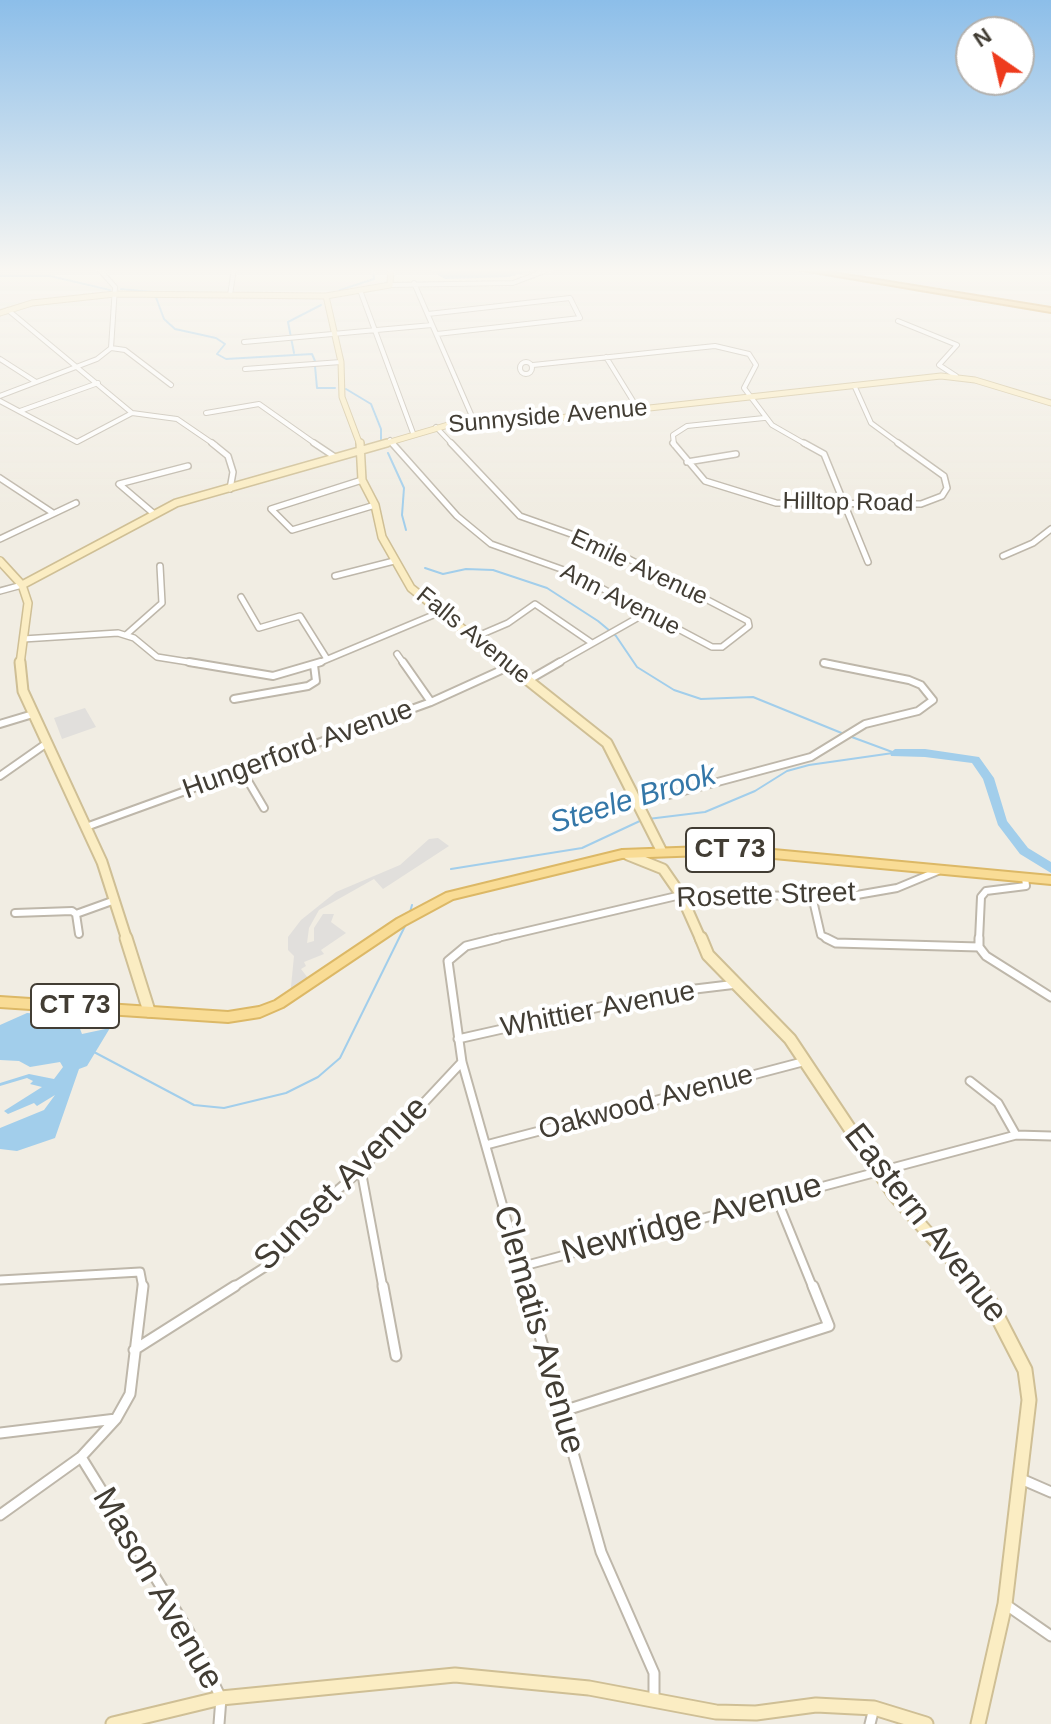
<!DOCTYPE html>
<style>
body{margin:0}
#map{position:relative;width:1051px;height:1724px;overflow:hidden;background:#f1ede3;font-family:Arial,sans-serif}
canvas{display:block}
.north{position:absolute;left:955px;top:16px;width:80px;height:80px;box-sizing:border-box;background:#fff;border:2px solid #b3b1ae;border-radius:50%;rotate:326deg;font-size:22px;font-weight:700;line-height:32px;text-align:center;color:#423d34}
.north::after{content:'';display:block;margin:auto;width:28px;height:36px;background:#ee3b1d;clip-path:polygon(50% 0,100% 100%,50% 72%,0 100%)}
</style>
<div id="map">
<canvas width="1051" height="1724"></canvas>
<div class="north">N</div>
</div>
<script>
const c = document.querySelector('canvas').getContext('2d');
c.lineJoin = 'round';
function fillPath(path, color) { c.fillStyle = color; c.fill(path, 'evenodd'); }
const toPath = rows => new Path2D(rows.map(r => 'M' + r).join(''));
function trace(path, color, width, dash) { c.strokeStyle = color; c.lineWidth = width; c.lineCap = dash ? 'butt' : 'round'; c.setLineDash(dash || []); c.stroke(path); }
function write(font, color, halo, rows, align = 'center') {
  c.font = font + ' Arial,sans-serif'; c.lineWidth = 8; c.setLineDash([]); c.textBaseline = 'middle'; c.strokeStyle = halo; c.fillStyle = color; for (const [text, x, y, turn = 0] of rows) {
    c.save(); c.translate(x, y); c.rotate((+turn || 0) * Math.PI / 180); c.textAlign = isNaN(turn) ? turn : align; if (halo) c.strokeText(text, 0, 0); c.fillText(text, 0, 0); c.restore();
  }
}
fillPath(toPath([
 [85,708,96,727,62,739,54,718],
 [438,838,449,846,383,889,374,879,319,910,309,928,307,943,314,941,314,928,323,914,334,914,331,922,346,933,321,950,324,954,304,962,306,966,301,969,311,982,290,997,294,956,288,950,288,937,301,920,336,892,400,865,429,839]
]), '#e1dfdc');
fillPath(toPath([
 [429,269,540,269,508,277,445,279],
 [27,1013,75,1016,82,1034,110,1028,87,1066,79,1069,55,1138,17,1151,0,1149,0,1128,44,1110,55,1095,37,1106,34,1103,8,1114,4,1111,42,1087,30,1084,33,1081,27,1078,0,1086,0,1083,29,1074,54,1079,63,1067,60,1062,30,1067,19,1061,0,1060,0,1025]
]), '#a2ceeb');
trace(toPath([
 [0,276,50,276,110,290],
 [121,289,154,292,164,319,175,329,216,338,225,344,217,354,226,359,312,354,315,361],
 [340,290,374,279,373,269],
 [294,353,288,322,321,305],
 [315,366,317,388,335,388],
 [346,389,371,404,381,429,381,440],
 [388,453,404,488,402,515,406,530],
 [425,568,443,574,466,569,493,570,547,588,598,621,616,636,637,667,674,690,701,699,753,697,844,734],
 [849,736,895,753],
 [648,819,705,812,755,791,787,771,809,765,893,753],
 [451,869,582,848,642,820],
 [410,912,412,905],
 [94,1052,194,1105,224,1108,286,1093,318,1077,340,1058,407,922]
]), '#a2ceeb', 2);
fillPath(toPath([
 [895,749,925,749,979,757,994,778,1007,821,1028,848,1051,862,1051,873,1020,854,998,825,983,779,972,763,925,757,891,756,890,753,895,749]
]), '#a2ceeb');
const streetFar4 = toPath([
 [414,283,474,421],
 [390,285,513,283,550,269],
 [360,290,413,433],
 [230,295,234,269],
 [8,310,132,413],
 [428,314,570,298,580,318,437,334],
 [898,321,957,345,939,365,956,376],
 [244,342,432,325],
 [111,348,125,350,171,385],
 [606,357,638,409],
 [0,359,36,382],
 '520 368a6 6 0 1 1 12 0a6 6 0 1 1-12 0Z',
 [533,365,715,346,749,354,756,365,744,388,772,425,807,445],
 [245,369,341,362],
 [854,385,871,423,901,445],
 [0,396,97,359,111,348,115,287,99,269],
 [0,401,77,442,132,413],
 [20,411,98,383],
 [132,413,177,419,215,445],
 [206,413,259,404,317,445],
 [436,427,453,445],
 [390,440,394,445],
 [674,445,673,435,687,426,764,418]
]);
const streetFar3 = toPath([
 [212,443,228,456,233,472,230,489],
 [314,443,335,457],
 [392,443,457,516,491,544,575,574,712,647,722,647,749,626,748,621,602,545,520,516,451,443],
 [673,443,705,481,776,503,921,504,942,496,947,488,944,476,898,443],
 [804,443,824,454,868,562],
 [687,462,736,454],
 [0,478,53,513],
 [362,480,271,509,292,530,375,505],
 [153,513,119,484,188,466],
 [0,539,76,503],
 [1003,556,1033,543,1051,529],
 [335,576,394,561],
 [0,591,22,585],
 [241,597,259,628,300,616,327,659],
 [127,634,162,603,160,566],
 [473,638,508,623,535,604,592,643],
 [23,639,118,633,134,638,157,657,201,664],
 [397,654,404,664],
 [824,663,830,664],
 [316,664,438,613],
 [556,664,646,613]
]);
const streetFar2 = toPath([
 [189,662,273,676,321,662],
 [403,662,431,702],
 [527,681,560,662],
 [234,699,308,686,316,681,314,665],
 [0,724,33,714],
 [241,769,264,808],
 [0,776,47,743],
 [639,803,811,757,865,724,918,711,933,700,921,685,909,680,824,663],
 [86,827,431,702,508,667],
 [812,896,821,935,830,940],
 [15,913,72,911,76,914,79,934],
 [76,914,115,900],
 [489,940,681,895,851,896,897,888,938,871],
 [979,940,981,897,986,891,1026,886,1025,877]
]);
const streetFar1 = toPath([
 [498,938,466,946,448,961,462,1062,526,1288],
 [826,938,836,943,979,947,986,956,1051,997],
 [979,947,979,938],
 [458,1039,662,993,737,984],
 [970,1081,998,1103,1016,1135],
 [486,1145,806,1061],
 [361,1170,383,1288],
 [776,1197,813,1288],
 [520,1267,1016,1135,1051,1136],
 [0,1280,140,1272,143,1288],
 [232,1288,273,1262,333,1194,361,1170,462,1062]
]);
const street = toPath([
 [383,1286,396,1356],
 [526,1286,601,1552,654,1673,654,1700],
 [134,1350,235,1286],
 [560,1412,829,1326,813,1286],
 [0,1433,116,1419],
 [81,1457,189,1632,221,1698,219,1724],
 [1021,1479,1051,1492],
 [0,1515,81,1457,116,1419,130,1394,143,1286],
 [1005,1604,1051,1636],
 [870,1724,874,1708]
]);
const secondaryFar4 = toPath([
 [326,296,341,362,342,397,360,445],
 [0,313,32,303,115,294,326,296,390,285,391,269],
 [380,445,455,423,549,419,941,376,975,380,1051,403]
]);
const secondaryFar3 = toPath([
 [360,443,362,480,375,505,382,537,411,588,507,664],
 [0,561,22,585,28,603,20,664],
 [22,585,176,503,387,443]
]);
const secondaryFar2 = toPath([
 [20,662,23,691,102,862,127,940],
 [505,662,607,743,661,850],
 [628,855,663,869,681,895,701,940]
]);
const secondaryFar1 = toPath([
 [126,938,149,1011],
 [701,938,708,955,790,1039,894,1195,977,1288]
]);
const secondary = toPath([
 [976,1286,990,1302,1025,1370,1029,1400,1005,1604,978,1724],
 [113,1724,221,1698,455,1675,589,1688,716,1712,756,1713,816,1705,874,1708,926,1724]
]);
const primary = toPath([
 [731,846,1051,876,1051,884,731,854,622,858,453,899,405,925,283,1007,260,1017,228,1022,0,1007,0,997,228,1012,259,1007,275,1001,397,919,446,893,622,850,731,846]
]);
const highway = toPath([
 [796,269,809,269,1051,308,1051,312,796,269]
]);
trace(streetFar4, '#beb7aa', 6);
trace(streetFar3, '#beb7aa', 8);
trace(streetFar2, '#beb7aa', 10);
trace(streetFar1, '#beb7aa', 11);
trace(street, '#beb7aa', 13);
trace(secondaryFar4, '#cfbf95', 7);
trace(secondaryFar3, '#cfbf95', 10);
trace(secondaryFar2, '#cfbf95', 13);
trace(secondaryFar1, '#cfbf95', 15);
trace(secondary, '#cfbf95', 17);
trace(primary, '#dcb866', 4);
trace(highway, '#d49b3a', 4);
trace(streetFar4, '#fff', 4);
trace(streetFar3, '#fff', 5);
trace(streetFar2, '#fff', 6);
trace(streetFar1, '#fff', 7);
trace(street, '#fff', 9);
trace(secondaryFar4, '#fbedc3', 5);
trace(secondaryFar3, '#fbedc3', 7);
trace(secondaryFar2, '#fbedc3', 9);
trace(secondaryFar1, '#fbedc3', 11);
trace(secondary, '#fbedc3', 13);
fillPath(primary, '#f9dc95');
fillPath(highway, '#f6c669');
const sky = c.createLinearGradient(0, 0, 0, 510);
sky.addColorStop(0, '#8cbee9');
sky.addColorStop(0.53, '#f9f7f2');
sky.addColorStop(1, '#f9f7f200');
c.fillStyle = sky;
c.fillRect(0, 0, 1051, 510);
write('24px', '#423d34', '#fff', [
 ["Sunnyside Avenue",548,417,-5],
 ["Hilltop Road",848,503,1],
 ["Emile Avenue",639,568,25],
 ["Ann Avenue",620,600,27],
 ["Falls Avenue",473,636,39]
]);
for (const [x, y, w] of [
 [730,850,88],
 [75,1006,88]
]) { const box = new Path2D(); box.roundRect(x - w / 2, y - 22, w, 44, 6); c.fillStyle = '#fff'; c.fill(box); trace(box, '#423d34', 2); }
write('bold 26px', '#423d34', null, [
 ["CT 73",730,850],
 ["CT 73",75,1006]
]);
write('28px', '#423d34', '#fff', [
 ["Hungerford Avenue",298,750,-20],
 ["Rosette Street",766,896,-2],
 ["Whittier Avenue",598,1010,-11],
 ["Oakwood Avenue",646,1103,-15]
]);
write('italic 30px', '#3477a8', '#fff', [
 ["Steele Brook",633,800,-17]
]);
write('34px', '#423d34', '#fff', [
 ["Sunset Avenue",342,1184,-45],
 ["Newridge Avenue",692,1220,-15],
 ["Eastern Avenue",925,1224,52],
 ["Clematis Avenue",538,1330,74],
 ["Mason Avenue",157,1589,60]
]);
</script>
